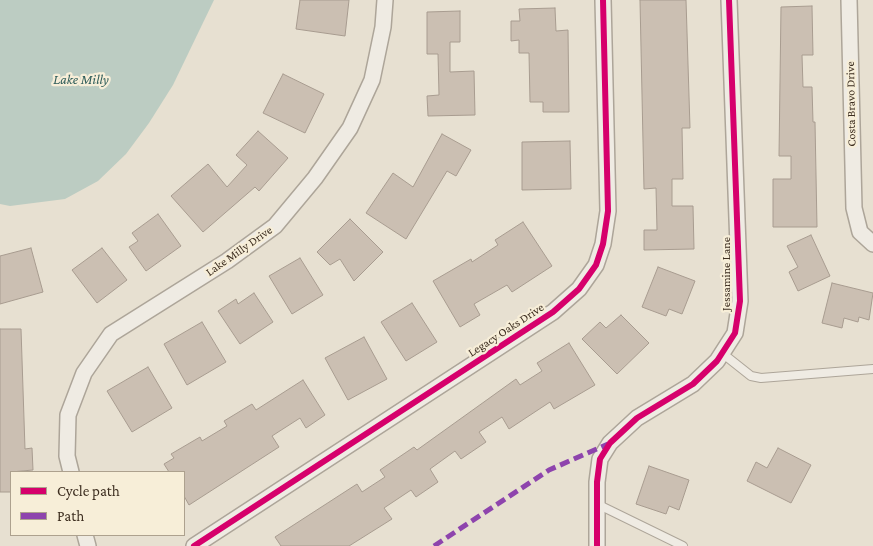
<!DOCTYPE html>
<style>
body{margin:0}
#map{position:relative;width:873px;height:546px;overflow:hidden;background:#e7e0d1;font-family:"Crimson Pro",serif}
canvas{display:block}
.legend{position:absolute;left:10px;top:471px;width:175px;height:65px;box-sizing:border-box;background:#f7eed8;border:1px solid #ada18e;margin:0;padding:6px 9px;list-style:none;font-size:15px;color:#3d2e20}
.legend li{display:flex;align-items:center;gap:10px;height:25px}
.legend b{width:25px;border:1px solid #ada18e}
</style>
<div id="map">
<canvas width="873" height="546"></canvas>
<ul class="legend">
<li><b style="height:6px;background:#d6006c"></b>Cycle path</li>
<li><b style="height:6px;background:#8e44ad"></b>Path</li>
</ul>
</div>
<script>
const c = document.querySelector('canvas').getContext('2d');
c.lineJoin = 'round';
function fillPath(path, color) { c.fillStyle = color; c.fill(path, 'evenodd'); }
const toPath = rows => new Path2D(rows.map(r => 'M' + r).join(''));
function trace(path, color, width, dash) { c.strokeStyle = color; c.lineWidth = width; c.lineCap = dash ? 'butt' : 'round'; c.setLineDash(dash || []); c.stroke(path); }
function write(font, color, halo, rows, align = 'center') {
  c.font = font + ' "Crimson Pro",serif'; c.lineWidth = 4.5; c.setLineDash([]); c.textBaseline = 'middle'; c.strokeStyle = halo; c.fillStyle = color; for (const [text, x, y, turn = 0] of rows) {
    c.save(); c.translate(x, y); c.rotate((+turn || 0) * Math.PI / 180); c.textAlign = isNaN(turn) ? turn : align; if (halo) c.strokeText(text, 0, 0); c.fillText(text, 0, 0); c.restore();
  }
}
fillPath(toPath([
 [0,0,214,0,173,85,149,123,126,154,98,181,65,199,10,206,0,204]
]), '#bcccc2');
const building = toPath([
 [300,0,349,0,345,36,296,29,300,0],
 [640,0,686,0,690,128,682,128,683,179,672,179,672,206,693,206,694,249,644,250,644,230,657,230,656,188,644,189,640,0],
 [812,6,813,55,802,55,803,87,812,87,813,122,815,122,817,227,773,227,773,179,791,179,791,156,779,156,781,7,812,6],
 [555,8,556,31,568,30,569,112,543,112,543,102,530,102,529,53,519,53,519,40,511,41,511,21,520,21,519,9,555,8],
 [460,11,460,42,450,42,450,72,474,71,475,115,428,116,427,96,439,95,438,54,427,54,427,12,460,11],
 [283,74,324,94,305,133,263,113,283,74],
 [258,131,288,158,259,191,255,187,203,232,171,196,208,164,227,187,247,165,236,155,258,131],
 [442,134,471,150,456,176,447,171,406,239,366,213,393,173,413,187,442,134],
 [570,141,571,189,522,190,522,142,570,141],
 [158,214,181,246,146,271,129,247,138,241,132,233,158,214],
 [350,219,383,252,354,281,340,259,330,265,317,252,350,219],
 [523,222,552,266,512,292,507,285,474,304,480,315,460,327,433,281,471,259,472,262,498,245,495,240,523,222],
 [811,235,830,276,798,291,789,272,798,267,787,246,811,235],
 [31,248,43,292,0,304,0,256,31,248],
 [102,248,127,280,97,303,72,270,102,248],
 [300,258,323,295,292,314,269,276,300,258],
 [658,267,695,281,682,314,669,309,666,316,642,307,658,267],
 [832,283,873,293,869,320,859,317,858,322,844,318,842,328,822,323,832,283],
 [254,293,273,322,240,344,218,311,236,299,238,304,254,293],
 [412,303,437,342,406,361,381,322,412,303],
 [621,315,649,343,617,374,582,339,600,322,606,328,621,315],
 [202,322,226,362,187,385,164,344,202,322],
 [0,329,21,329,25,449,32,448,33,470,11,472,11,492,0,492,0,329],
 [364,337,387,379,348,400,325,358,364,337],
 [569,343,595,385,554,409,550,402,509,429,502,417,479,432,486,442,461,459,455,451,430,469,438,482,416,497,411,490,384,508,392,519,349,546,281,546,275,537,357,484,362,492,385,477,380,470,414,447,417,450,516,379,520,385,542,371,537,363,569,343],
 [148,367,172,408,132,432,107,391,148,367],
 [303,380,325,415,306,428,300,418,272,436,279,447,189,505,184,496,184,472,169,472,164,464,174,458,171,454,200,437,202,441,227,426,224,421,252,404,256,410,303,380],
 [778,448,811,465,791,503,747,481,756,462,767,468,778,448],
 [649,466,689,480,679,510,669,506,666,514,636,504,649,466]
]);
fillPath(building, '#cbbfb2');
trace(building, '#a89c90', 1);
const service = toPath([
 [722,353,751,376,761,378,873,369],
 [597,504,683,546]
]);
const minor = toPath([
 [849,0,854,208,860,232,873,244],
 [71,472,67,456,68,415,84,373,111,334,227,261,275,226,315,178,350,128,372,80,383,27,385,0],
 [85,535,88,546],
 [194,546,553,312,579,289,596,265,603,244,608,211,603,0],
 [597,546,597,482,600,459,610,443,637,418,693,384,717,361,735,333,740,301,729,0]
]);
trace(service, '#ada599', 10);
trace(minor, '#ada599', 18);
trace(service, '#efebe3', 8);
trace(minor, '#efebe3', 15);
trace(toPath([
 [434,546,549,470,608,444]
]), '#8e44ad', 5, [10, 5]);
trace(toPath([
 [194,546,553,312,579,289,596,265,603,244,608,211,603,0],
 [597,546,597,482,600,459,610,443,637,418,693,384,717,361,735,333,740,301,729,0]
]), '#d6006c', 6);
write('12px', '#3d2e20', '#f7eed8', [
 ["Costa Bravo Drive",851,104,-91],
 ["Lake Milly Drive",239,251,-35],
 ["Jessamine Lane",726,274,-90],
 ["Legacy Oaks Drive",506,330,-33]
]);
write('italic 14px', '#2f5d5a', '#f7eed8', [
 ["Lake Milly",81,80]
]);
</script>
